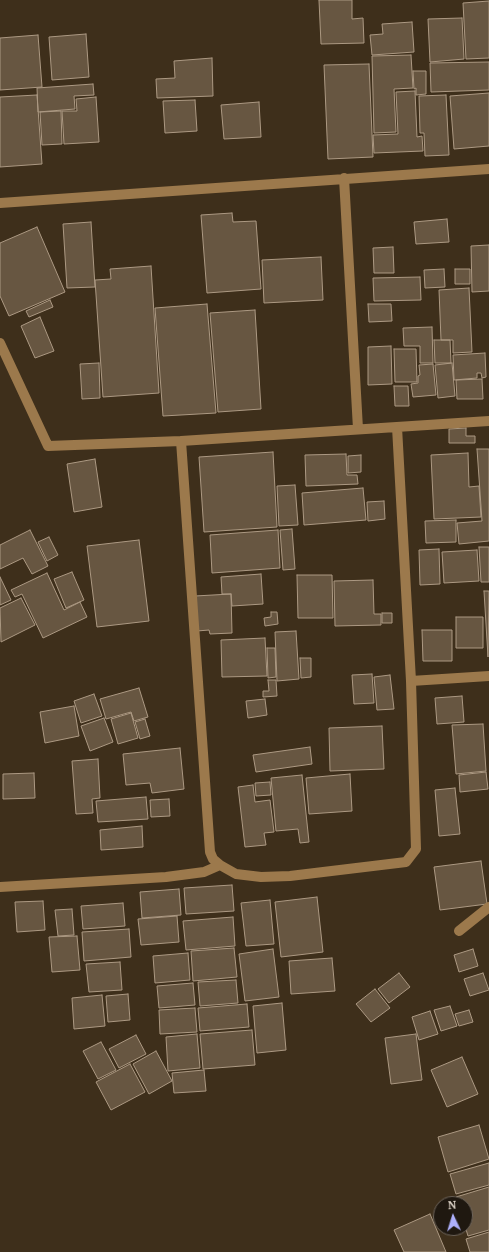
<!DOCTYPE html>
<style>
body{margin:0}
#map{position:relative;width:489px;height:1252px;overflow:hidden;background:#3e2f1b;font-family:"PT Serif",serif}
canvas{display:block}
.north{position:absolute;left:433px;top:1196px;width:40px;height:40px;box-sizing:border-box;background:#1f1810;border:1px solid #6d645b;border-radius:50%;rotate:356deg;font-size:11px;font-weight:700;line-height:16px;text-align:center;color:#e1d7cb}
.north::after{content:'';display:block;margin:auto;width:14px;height:18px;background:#adaffb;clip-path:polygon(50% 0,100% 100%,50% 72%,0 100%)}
</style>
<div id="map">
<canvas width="489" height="1252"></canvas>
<div class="north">N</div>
</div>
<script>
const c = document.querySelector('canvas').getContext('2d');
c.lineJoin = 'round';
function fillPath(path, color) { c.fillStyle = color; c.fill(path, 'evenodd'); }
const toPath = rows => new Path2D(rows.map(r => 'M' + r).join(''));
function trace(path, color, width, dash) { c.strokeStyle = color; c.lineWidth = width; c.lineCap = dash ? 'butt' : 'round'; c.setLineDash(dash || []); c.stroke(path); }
const building = toPath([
 [319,0,352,0,352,19,363,18,364,43,321,44,319,0],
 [489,1,489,58,466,59,463,3,489,1],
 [462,18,464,59,430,62,428,19,462,18],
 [412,22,414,52,372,55,370,35,383,34,382,24,412,22],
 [86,34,89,77,52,80,49,37,86,34],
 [38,35,42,87,0,90,0,38,38,35],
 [411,55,413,88,394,89,396,132,374,133,372,56,411,55],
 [212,58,213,96,157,98,156,79,175,78,174,61,212,58],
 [489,62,489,90,431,92,430,63,489,62],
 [369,64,373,157,328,159,324,65,369,64],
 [413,71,426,71,426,94,416,95,416,88,414,89,413,71],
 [93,84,94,95,74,96,75,109,38,112,37,88,93,84],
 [415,91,417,137,422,136,423,151,374,153,373,135,398,134,396,92,415,91],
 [489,93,489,146,454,149,450,96,489,93],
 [37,95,42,164,0,167,0,97,37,95],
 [446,95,449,155,425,156,424,133,420,133,419,96,446,95],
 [96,97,99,142,64,144,62,111,77,111,76,99,96,97],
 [195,100,197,131,165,133,163,101,195,100],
 [259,102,261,137,224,139,221,105,259,102],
 [61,111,62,144,42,145,40,112,61,111],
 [232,213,233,222,256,221,261,289,207,293,201,215,232,213],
 [447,219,449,242,416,244,414,222,447,219],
 [91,222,95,287,67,288,63,224,91,222],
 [37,227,65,292,9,316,0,296,0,243,37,227],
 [489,245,489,291,472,292,471,246,489,245],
 [393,247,394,273,374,273,373,248,393,247],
 [321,257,323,300,264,303,262,260,321,257],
 [151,266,159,393,103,397,95,280,111,279,110,269,151,266],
 [444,269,445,287,425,288,424,270,444,269],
 [455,269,470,269,470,284,455,284,455,269],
 [420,277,421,300,374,301,373,278,420,277],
 [469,288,472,352,453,353,453,340,441,340,439,290,469,288],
 [50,300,53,307,29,317,26,311,50,300],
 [207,304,216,413,163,416,155,308,207,304],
 [368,304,391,304,392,321,369,322,368,304],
 [255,310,261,409,218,412,210,313,255,310],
 [40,317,54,351,35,358,21,326,40,317],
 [432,327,433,363,420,363,420,346,404,346,403,328,432,327],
 [434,340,450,340,451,363,435,363,434,340],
 [391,346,392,384,368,385,368,347,391,346],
 [394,349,416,349,417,382,395,382,394,349],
 [485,353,486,377,482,378,481,373,477,373,477,378,454,380,453,355,485,353],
 [99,363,100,398,82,399,80,364,99,363],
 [452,363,455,396,438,398,435,365,452,363],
 [433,364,436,395,413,397,411,384,418,383,418,376,420,375,419,365,433,364],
 [482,379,483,399,457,399,456,380,482,379],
 [394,386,408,386,409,406,395,406,394,386],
 [466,428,466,436,475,436,475,443,449,443,449,429,466,428],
 [477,449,489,449,489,541,459,544,457,523,482,521,477,449],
 [273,452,277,527,204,532,199,457,273,452],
 [468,453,469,487,479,486,481,517,434,519,431,455,468,453],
 [346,454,347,475,357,475,358,484,306,486,305,455,346,454],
 [361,455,361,472,348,473,348,456,361,455],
 [95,459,102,507,74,512,67,464,95,459],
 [295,485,298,525,279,526,277,486,295,485],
 [363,488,366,520,304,525,302,493,363,488],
 [384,501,385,519,368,521,367,502,384,501],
 [456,520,456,542,426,543,425,521,456,520],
 [292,529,295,569,283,570,280,530,292,529],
 [30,530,48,566,32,574,23,558,0,569,0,545,30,530],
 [278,530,280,568,212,573,210,535,278,530],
 [49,537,58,555,47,561,38,542,49,537],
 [139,540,149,621,97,627,87,546,139,540],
 [479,547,489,547,489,582,481,582,479,547],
 [439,549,440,584,420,585,419,550,439,549],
 [477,550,479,581,444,583,442,552,477,550],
 [72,572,84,600,66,608,54,579,72,572],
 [47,573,64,610,80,602,87,617,43,638,22,594,15,597,11,590,47,573],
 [261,574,263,604,232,606,231,594,222,594,221,577,261,574],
 [297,575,332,575,333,618,298,618,297,575],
 [0,577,11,600,0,605,0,577],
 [373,580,374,614,381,614,381,625,335,626,334,581,373,580],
 [484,591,489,591,488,657,484,591],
 [231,594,232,633,210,634,209,630,197,631,195,596,231,594],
 [21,598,35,625,1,642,0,608,21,598],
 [271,612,277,612,278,624,265,626,264,618,271,617,271,612],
 [382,613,392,613,392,623,382,623,382,613],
 [456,617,483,617,483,648,456,648,456,617],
 [422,630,452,630,452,661,423,661,422,630],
 [296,631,299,679,277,681,275,632,296,631],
 [265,638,267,676,222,677,221,640,265,638],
 [267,648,275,648,276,677,268,678,267,648],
 [300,658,311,658,311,677,301,678,300,658],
 [372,674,374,703,354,704,352,675,372,674],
 [390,675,394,709,377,710,374,677,390,675],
 [268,680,276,680,277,696,263,697,263,691,269,691,268,680],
 [139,688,148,717,134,721,131,712,106,719,100,699,139,688],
 [94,694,102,716,81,723,74,701,94,694],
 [462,696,464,722,437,724,435,698,462,696],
 [265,699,267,715,248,718,246,701,265,699],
 [74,706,79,736,45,743,40,712,74,706],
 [131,713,138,738,118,744,111,719,131,713],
 [104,718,113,742,90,751,81,726,104,718],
 [145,719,150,736,140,739,135,722,145,719],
 [483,724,486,771,456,774,452,725,483,724],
 [382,726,384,769,330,771,329,728,382,726],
 [310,747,312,764,256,772,253,755,310,747],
 [180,748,184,789,152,793,150,783,126,785,123,754,180,748],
 [98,759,100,798,92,799,93,813,76,814,72,761,98,759],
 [486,772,488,789,460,792,459,775,486,772],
 [34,773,35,798,3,799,3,774,34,773],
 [350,774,352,811,309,814,306,778,350,774],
 [302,775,309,842,300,843,298,829,276,831,271,778,302,775],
 [270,782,271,795,256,796,255,783,270,782],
 [253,785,255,802,270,800,274,832,264,833,266,845,245,847,238,787,253,785],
 [455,788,460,834,439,836,435,790,455,788],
 [146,797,148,819,98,822,96,801,146,797],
 [169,799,170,816,151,817,150,800,169,799],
 [142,826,143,847,101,850,100,830,142,826],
 [481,861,487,904,440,910,434,867,481,861],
 [232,885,234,911,186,914,184,888,232,885],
 [179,889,181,915,142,918,140,892,179,889],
 [317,897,323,952,281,957,275,902,317,897],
 [270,900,274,944,246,946,241,903,270,900],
 [43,901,45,930,17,932,15,902,43,901],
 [123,903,125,926,83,929,81,906,123,903],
 [72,909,74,935,58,936,55,910,72,909],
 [177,916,179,942,141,945,138,919,177,916],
 [233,917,235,946,186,950,183,921,233,917],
 [129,929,131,957,84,961,82,932,129,929],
 [77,936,80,970,52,972,49,937,77,936],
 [234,948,237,977,193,981,191,951,234,948],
 [273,949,279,997,245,1001,239,954,273,949],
 [473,949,478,966,459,972,454,955,473,949],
 [188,953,190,980,155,983,153,956,188,953],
 [332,958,335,991,291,994,289,961,332,958],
 [120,962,122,990,89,992,86,964,120,962],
 [399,973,410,987,389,1003,378,989,399,973],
 [483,973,489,990,470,996,464,979,483,973],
 [236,980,238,1003,200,1006,198,982,236,980],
 [193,983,195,1005,159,1008,157,986,193,983],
 [375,989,390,1008,371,1022,356,1004,375,989],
 [128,994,130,1020,108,1022,106,996,128,994],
 [102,995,105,1026,74,1029,72,998,102,995],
 [282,1003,286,1050,257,1053,253,1006,282,1003],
 [247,1004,249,1027,200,1031,198,1008,247,1004],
 [450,1006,457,1026,441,1031,434,1010,450,1006],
 [195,1008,197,1032,160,1034,159,1010,195,1008],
 [469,1010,473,1022,459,1026,455,1014,469,1010],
 [430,1011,438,1034,419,1040,412,1017,430,1011],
 [252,1030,255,1065,203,1069,200,1034,252,1030],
 [197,1034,200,1068,168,1071,166,1037,197,1034],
 [416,1034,422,1080,391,1084,385,1038,416,1034],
 [136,1035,146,1054,119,1068,109,1049,136,1035],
 [101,1042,116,1070,98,1079,83,1051,101,1042],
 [156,1051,172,1081,149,1094,133,1064,156,1051],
 [462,1057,478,1094,447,1107,431,1070,462,1057],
 [130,1064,145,1092,111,1110,96,1082,130,1064],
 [204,1070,206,1091,174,1093,172,1073,204,1070],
 [479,1125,489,1159,448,1172,438,1137,479,1125],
 [489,1163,489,1185,456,1194,450,1174,489,1163],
 [489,1187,489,1230,468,1236,465,1226,465,1204,458,1204,456,1197,489,1187],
 [430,1214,446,1252,404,1252,394,1230,430,1214],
 [489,1232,489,1252,470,1252,466,1239,489,1232]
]);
fillPath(building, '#675641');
trace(building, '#ac9983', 1);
trace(toPath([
 [344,178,358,429],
 [0,203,489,169],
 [0,343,48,446,181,441,489,421],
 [181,441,210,852,213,859,220,865,236,874,261,877,290,876,406,862,416,849,411,681,397,427],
 [411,681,489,676],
 [0,887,166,877,204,872,220,865],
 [459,931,489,907]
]), '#9c794c', 10);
</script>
